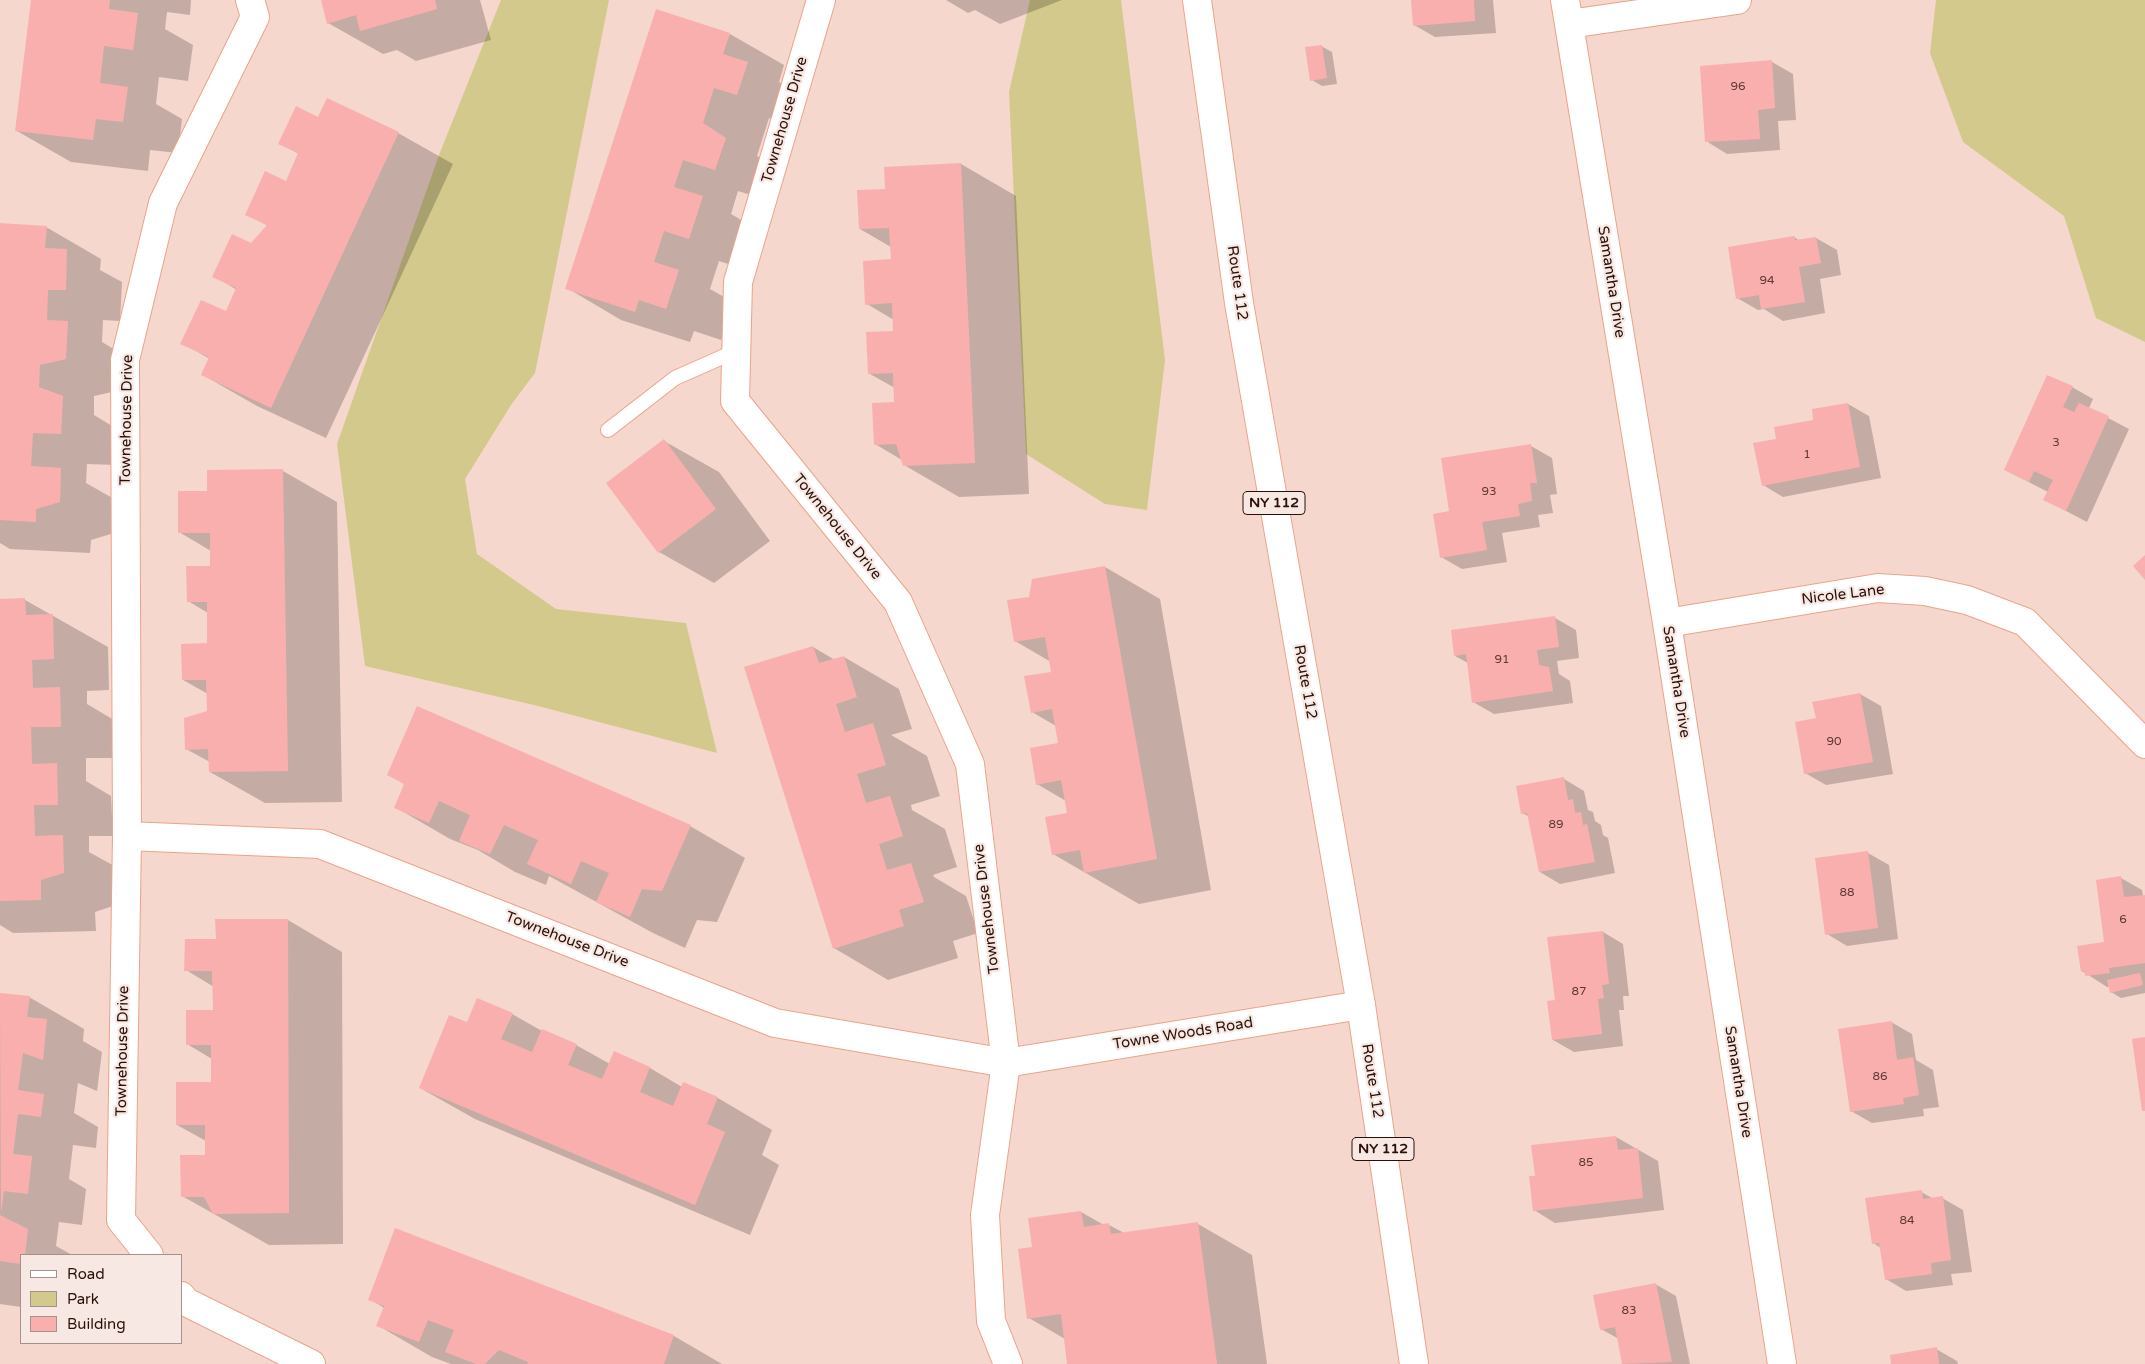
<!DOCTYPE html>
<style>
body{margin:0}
#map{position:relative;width:2145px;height:1364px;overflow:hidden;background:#f5d7cd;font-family:"Varela Round",sans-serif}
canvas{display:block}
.legend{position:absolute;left:20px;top:1254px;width:162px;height:90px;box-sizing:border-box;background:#f8e8e3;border:1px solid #a6928b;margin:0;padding:6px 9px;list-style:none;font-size:15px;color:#2a1008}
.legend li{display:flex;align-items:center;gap:10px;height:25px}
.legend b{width:25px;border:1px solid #a6928b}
</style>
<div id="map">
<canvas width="2145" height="1364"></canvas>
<ul class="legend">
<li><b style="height:6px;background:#fff"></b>Road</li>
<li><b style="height:14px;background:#d4c98c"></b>Park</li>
<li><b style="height:14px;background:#faafaf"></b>Building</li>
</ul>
</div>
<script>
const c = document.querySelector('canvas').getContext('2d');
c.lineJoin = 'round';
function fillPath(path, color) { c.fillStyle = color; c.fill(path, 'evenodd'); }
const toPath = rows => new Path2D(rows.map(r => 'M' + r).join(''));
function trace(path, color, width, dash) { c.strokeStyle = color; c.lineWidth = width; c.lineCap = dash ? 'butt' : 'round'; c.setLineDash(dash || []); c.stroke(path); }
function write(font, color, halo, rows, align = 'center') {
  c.font = font + ' "Varela Round",sans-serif'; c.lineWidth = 4.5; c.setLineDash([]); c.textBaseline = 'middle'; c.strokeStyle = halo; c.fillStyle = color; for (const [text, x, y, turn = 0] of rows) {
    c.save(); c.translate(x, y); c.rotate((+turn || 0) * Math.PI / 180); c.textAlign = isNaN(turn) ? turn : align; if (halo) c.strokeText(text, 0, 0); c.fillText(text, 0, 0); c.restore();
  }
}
fillPath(toPath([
 [501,0,609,0,535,373,511,405,465,479,477,554,556,609,686,623,717,753,534,705,365,666,337,444,439,155],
 [1030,0,1121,0,1165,360,1147,510,1105,504,1026,454,1009,92],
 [1936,0,2145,0,2145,342,2096,318,2064,216,1963,142,1930,53]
]), '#d4c98c');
fillPath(toPath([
 [33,0,191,0,190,15,167,12,165,29,193,45,188,81,159,77,156,104,182,119,178,153,150,150,148,171,71,162,17,131],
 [322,0,480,0,491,40,416,61,397,50,383,54,328,23],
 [946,0,1062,0,1000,24,975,10,968,13],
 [1412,0,1493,0,1496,33,1435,37,1414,25],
 [730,34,784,65,779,82,802,95,792,126,769,118,757,156,780,171,770,201,738,191,731,214,757,229,744,269,719,261,710,289,733,302,721,340,694,331,690,342,621,320,567,288],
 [1321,46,1332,52,1337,84,1322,86,1312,80],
 [1772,62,1793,74,1796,120,1778,121,1780,150,1727,154,1706,141],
 [319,119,398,133,453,164,326,438,257,406,203,375,210,359,182,343,226,313,237,290,214,276,252,245,268,226,247,214,286,182,299,154,280,144],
 [961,164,1016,196,1029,494,959,497,904,465,902,460,875,444,896,403,895,388,870,374,895,332,894,320,867,304,892,261,891,247,860,229,886,190,885,168],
 [0,224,46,227,101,259,100,270,122,282,120,321,103,320,102,342,122,354,121,390,94,396,94,415,117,429,116,465,87,464,86,483,116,500,114,533,91,540,90,553,10,549,0,543],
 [1794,237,1800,241,1816,238,1837,250,1841,275,1820,279,1825,313,1783,321,1764,309,1758,310,1737,298],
 [2072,387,2093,399,2089,408,2129,429,2087,522,2045,500,2048,492,2005,470],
 [1848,404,1869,416,1881,478,1783,497,1763,485,1778,440],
 [664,441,719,472,770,541,714,583,659,552],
 [1531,446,1552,458,1557,494,1550,495,1553,513,1538,515,1540,527,1502,533,1507,562,1462,569,1441,557,1450,512],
 [283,471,337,502,342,802,265,803,210,772,210,762,186,749,208,712,208,694,183,680,209,645,208,613,188,601,211,567,211,551,179,532,209,492],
 [1105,567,1160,599,1211,890,1139,904,1053,854,1069,814,1066,801,1037,784,1059,744,1056,726,1032,712,1053,673,1051,662,1015,641,1031,598],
 [0,600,25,600,108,647,109,690,87,691,87,704,114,720,115,758,86,758,86,781,111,796,113,836,89,836,89,852,118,868,119,904,95,912,96,931,13,933,0,925],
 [1555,618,1576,630,1579,658,1557,661,1559,674,1570,681,1573,703,1494,714,1473,702,1468,663,1455,656],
 [813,647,835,660,844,657,899,689,912,729,891,735,927,756,940,796,911,805,912,810,945,829,957,867,933,875,934,877,966,896,978,933,953,941,958,958,888,980,834,948],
 [1860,694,1881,706,1893,774,1826,785,1805,773],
 [1564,779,1584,791,1588,810,1593,812,1595,821,1601,825,1603,835,1608,838,1615,873,1560,884,1540,872,1530,817,1522,813],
 [405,785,690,826,745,858,717,922,697,920,685,948,653,933,549,876,546,885,515,872,478,850,450,839,395,807],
 [1868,853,1889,865,1898,939,1847,946,1827,934],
 [2121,878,2142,890,2143,896,2145,896,2145,993,2121,998,2111,992,2110,987,2107,987,2082,971,2105,944],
 [288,920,342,952,343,1244,269,1245,182,1196,206,1156,206,1141,177,1125,212,1083,212,1059,187,1044,214,1011,214,987,186,970,217,941],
 [1603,932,1623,944,1629,996,1623,996,1624,1010,1619,1010,1623,1046,1574,1052,1553,1040,1557,1001],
 [0,994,29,997,84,1029,83,1041,102,1052,97,1091,78,1083,74,1113,98,1127,96,1148,73,1145,69,1179,86,1189,82,1225,59,1222,56,1246,72,1255,21,1255,21,1307,0,1304],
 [512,1014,542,1031,576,1045,610,1064,615,1053,650,1068,682,1087,684,1084,718,1098,772,1130,762,1155,779,1165,750,1235,475,1119,420,1088,468,1024],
 [1891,1022,1912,1034,1916,1060,1933,1070,1939,1107,1923,1109,1924,1116,1872,1123,1851,1111],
 [1616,1137,1658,1161,1664,1210,1555,1223,1534,1210,1536,1177],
 [1921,1192,1934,1199,1942,1198,1963,1210,1972,1272,1951,1274,1953,1285,1906,1291,1886,1279,1881,1248,1873,1243],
 [1081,1212,1104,1225,1109,1225,1124,1233,1198,1224,1252,1255,1267,1364,1069,1364,1065,1339,1029,1318,1033,1248],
 [396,1230,674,1336,722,1364,451,1364,432,1357,377,1325,384,1308,370,1299],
 [1655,1284,1676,1296,1690,1364,1623,1364,1619,1339,1601,1329],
 [1936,1349,1957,1361,1958,1364,1892,1364]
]), '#0003');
fillPath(toPath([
 [31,0,110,0,109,9,138,13,133,50,104,46,100,83,128,87,123,122,96,119,93,140,15,131],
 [321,0,435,0,437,9,360,31,356,15,327,24],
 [1411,0,1474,0,1475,21,1413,26],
 [656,9,730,33,723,54,748,62,737,95,714,88,703,123,726,138,715,170,683,160,674,187,703,196,689,239,664,231,654,262,679,270,666,309,639,300,635,312,565,289],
 [1322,45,1327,78,1310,81,1305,47],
 [1772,60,1775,108,1758,110,1760,139,1705,142,1700,66],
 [327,98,399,132,271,408,201,375,209,357,180,344,201,300,226,311,236,288,212,277,232,234,251,243,267,225,245,215,265,171,286,181,298,153,278,144,296,106,318,117],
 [961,163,975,463,903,466,896,444,874,445,872,403,894,402,893,373,868,374,866,332,893,331,892,303,865,305,863,261,891,259,889,228,859,229,857,190,885,189,884,167],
 [0,223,47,226,45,248,67,249,66,290,48,290,47,320,68,321,66,359,40,365,39,387,63,396,61,434,33,433,31,466,61,468,60,502,36,509,36,522,0,520],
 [1794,236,1795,240,1816,237,1821,263,1799,267,1805,302,1761,309,1759,295,1736,299,1728,247],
 [2047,375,2073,386,2063,407,2074,412,2079,403,2109,416,2066,511,2043,500,2053,480,2034,471,2029,482,2004,470],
 [1848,403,1860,467,1762,486,1753,443,1776,439,1774,427,1813,420,1812,409],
 [664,439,716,509,658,553,606,483],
 [1531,444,1537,483,1530,483,1532,501,1518,504,1520,516,1482,522,1487,550,1440,558,1433,514,1449,511,1441,458],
 [283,469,288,771,209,772,208,749,185,750,184,718,207,711,206,680,182,680,181,644,207,643,207,602,187,602,186,566,210,566,210,533,178,533,178,491,207,491,207,470],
 [2145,555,2145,580,2133,566],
 [1105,566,1157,859,1084,873,1080,850,1052,855,1045,817,1067,813,1061,780,1036,785,1030,748,1058,743,1052,709,1031,713,1024,676,1051,672,1045,637,1014,642,1007,600,1029,597,1032,579],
 [25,598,26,615,53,614,54,659,32,660,33,688,60,687,61,727,31,727,32,764,57,763,58,805,34,805,35,836,63,835,64,873,41,880,41,900,0,901,0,599],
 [1555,616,1559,647,1537,650,1539,665,1549,667,1553,691,1472,703,1466,654,1454,656,1451,630],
 [813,646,819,663,844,656,857,697,836,704,845,732,873,723,886,765,857,774,866,803,890,796,903,836,879,844,887,870,911,863,924,902,899,910,904,926,833,949,744,667],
 [1860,693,1873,762,1804,774,1795,722,1816,718,1812,702],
 [417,706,691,825,662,891,642,889,630,917,596,902,609,873,581,861,571,884,527,864,538,840,504,825,490,854,459,841,470,815,439,801,429,823,394,808,404,784,387,775],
 [1564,777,1568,800,1573,799,1575,813,1581,812,1583,825,1587,824,1595,862,1539,872,1527,813,1521,814,1516,786],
 [1868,851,1878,928,1825,935,1815,858],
 [2121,876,2124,897,2145,895,2145,963,2109,968,2110,973,2085,976,2085,971,2081,972,2077,946,2104,942,2096,880],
 [215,919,288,919,289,1213,213,1214,204,1197,181,1197,180,1155,205,1155,205,1125,176,1125,176,1082,211,1082,211,1045,186,1045,186,1010,213,1010,212,971,184,971,185,939,216,939],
 [1603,931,1609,984,1602,985,1604,998,1598,999,1602,1034,1552,1040,1547,1001,1555,1000,1547,937],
 [2140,973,2143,985,2110,993,2107,980],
 [0,993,30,996,27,1017,47,1019,43,1060,23,1053,18,1090,44,1094,41,1117,18,1114,13,1154,32,1156,28,1194,4,1191,1,1214],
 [477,998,513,1013,501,1039,532,1052,542,1029,577,1044,568,1065,602,1079,614,1051,650,1067,640,1092,673,1106,683,1082,718,1097,707,1124,725,1132,695,1205,419,1088,449,1015,467,1022],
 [1892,1021,1897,1060,1913,1057,1919,1095,1903,1098,1904,1104,1850,1112,1838,1029],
 [2145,1037,2145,1111,2142,1111,2132,1039],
 [1616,1136,1618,1150,1638,1148,1643,1198,1533,1211,1529,1176,1535,1176,1531,1145],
 [1922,1190,1923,1199,1943,1196,1951,1260,1931,1263,1932,1274,1885,1280,1879,1243,1872,1244,1865,1198],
 [1081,1211,1084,1227,1109,1223,1111,1234,1198,1222,1217,1364,1067,1364,1061,1314,1027,1319,1018,1249,1032,1247,1028,1218],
 [0,1215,28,1229,25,1255,21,1255,21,1264,0,1261],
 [395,1228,674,1335,664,1364,527,1364,528,1362,499,1350,485,1364,476,1364,445,1352,454,1330,428,1320,419,1342,376,1326,384,1306,368,1300],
 [1656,1283,1672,1362,1622,1364,1615,1327,1600,1330,1593,1295],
 [1937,1347,1939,1364,1891,1364,1890,1355]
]), '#faafaf');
const service = toPath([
 [608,430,675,378,736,351]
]);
const minor = toPath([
 [821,0,738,282,735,401,898,602,970,764,1006,1063,985,1215,991,1321,1008,1364],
 [1565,0,1667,623,1782,1364],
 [1569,24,1737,0],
 [1667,623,1878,588,1925,591,1967,600,2025,622,2145,744],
 [127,836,320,844,775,1023,1006,1063,1361,1005],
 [149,1255,121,1220,127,836,125,360,163,203,255,17,250,0],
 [181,1296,186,1302,311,1364]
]);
const primary = toPath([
 [1197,0,1239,303,1361,1005,1414,1364]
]);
trace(service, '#eba38b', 16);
trace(minor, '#eba38b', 30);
trace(primary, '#eba38b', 30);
trace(service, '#fff', 14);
trace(minor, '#fff', 28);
trace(primary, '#fff', 28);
write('12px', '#5e3832', null, [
 ["96",1738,87],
 ["94",1767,281],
 ["3",2056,443],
 ["1",1807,455],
 ["93",1489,492],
 ["91",1502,660],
 ["90",1834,742],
 ["89",1556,825],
 ["88",1847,893],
 ["6",2123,920],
 ["87",1579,992],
 ["86",1880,1077],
 ["85",1586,1163],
 ["84",1907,1221],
 ["83",1629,1311]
]);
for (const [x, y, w] of [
 [1274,503,62],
 [1383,1149,62]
]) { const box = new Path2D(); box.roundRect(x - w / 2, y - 11.5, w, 23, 4); c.fillStyle = '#f8e8e3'; c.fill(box); trace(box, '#2a1008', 1); }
write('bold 14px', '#2a1008', null, [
 ["NY 112",1274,503],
 ["NY 112",1383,1149]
]);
write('15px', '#2a1008', '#f8e8e3', [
 ["Townehouse Drive",785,120,-74],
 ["Samantha Drive",1611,282,81],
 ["Route 112",1237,283,82],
 ["Townehouse Drive",127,420,-89],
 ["Townehouse Drive",837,527,51],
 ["Nicole Lane",1843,595,-7],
 ["Route 112",1305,682,80],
 ["Samantha Drive",1676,682,81],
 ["Townehouse Drive",987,909,-97],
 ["Townehouse Drive",567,940,21],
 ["Towne Woods Road",1183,1034,-9],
 ["Townehouse Drive",123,1051,-89],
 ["Route 112",1372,1081,81],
 ["Samantha Drive",1738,1082,81]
]);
</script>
